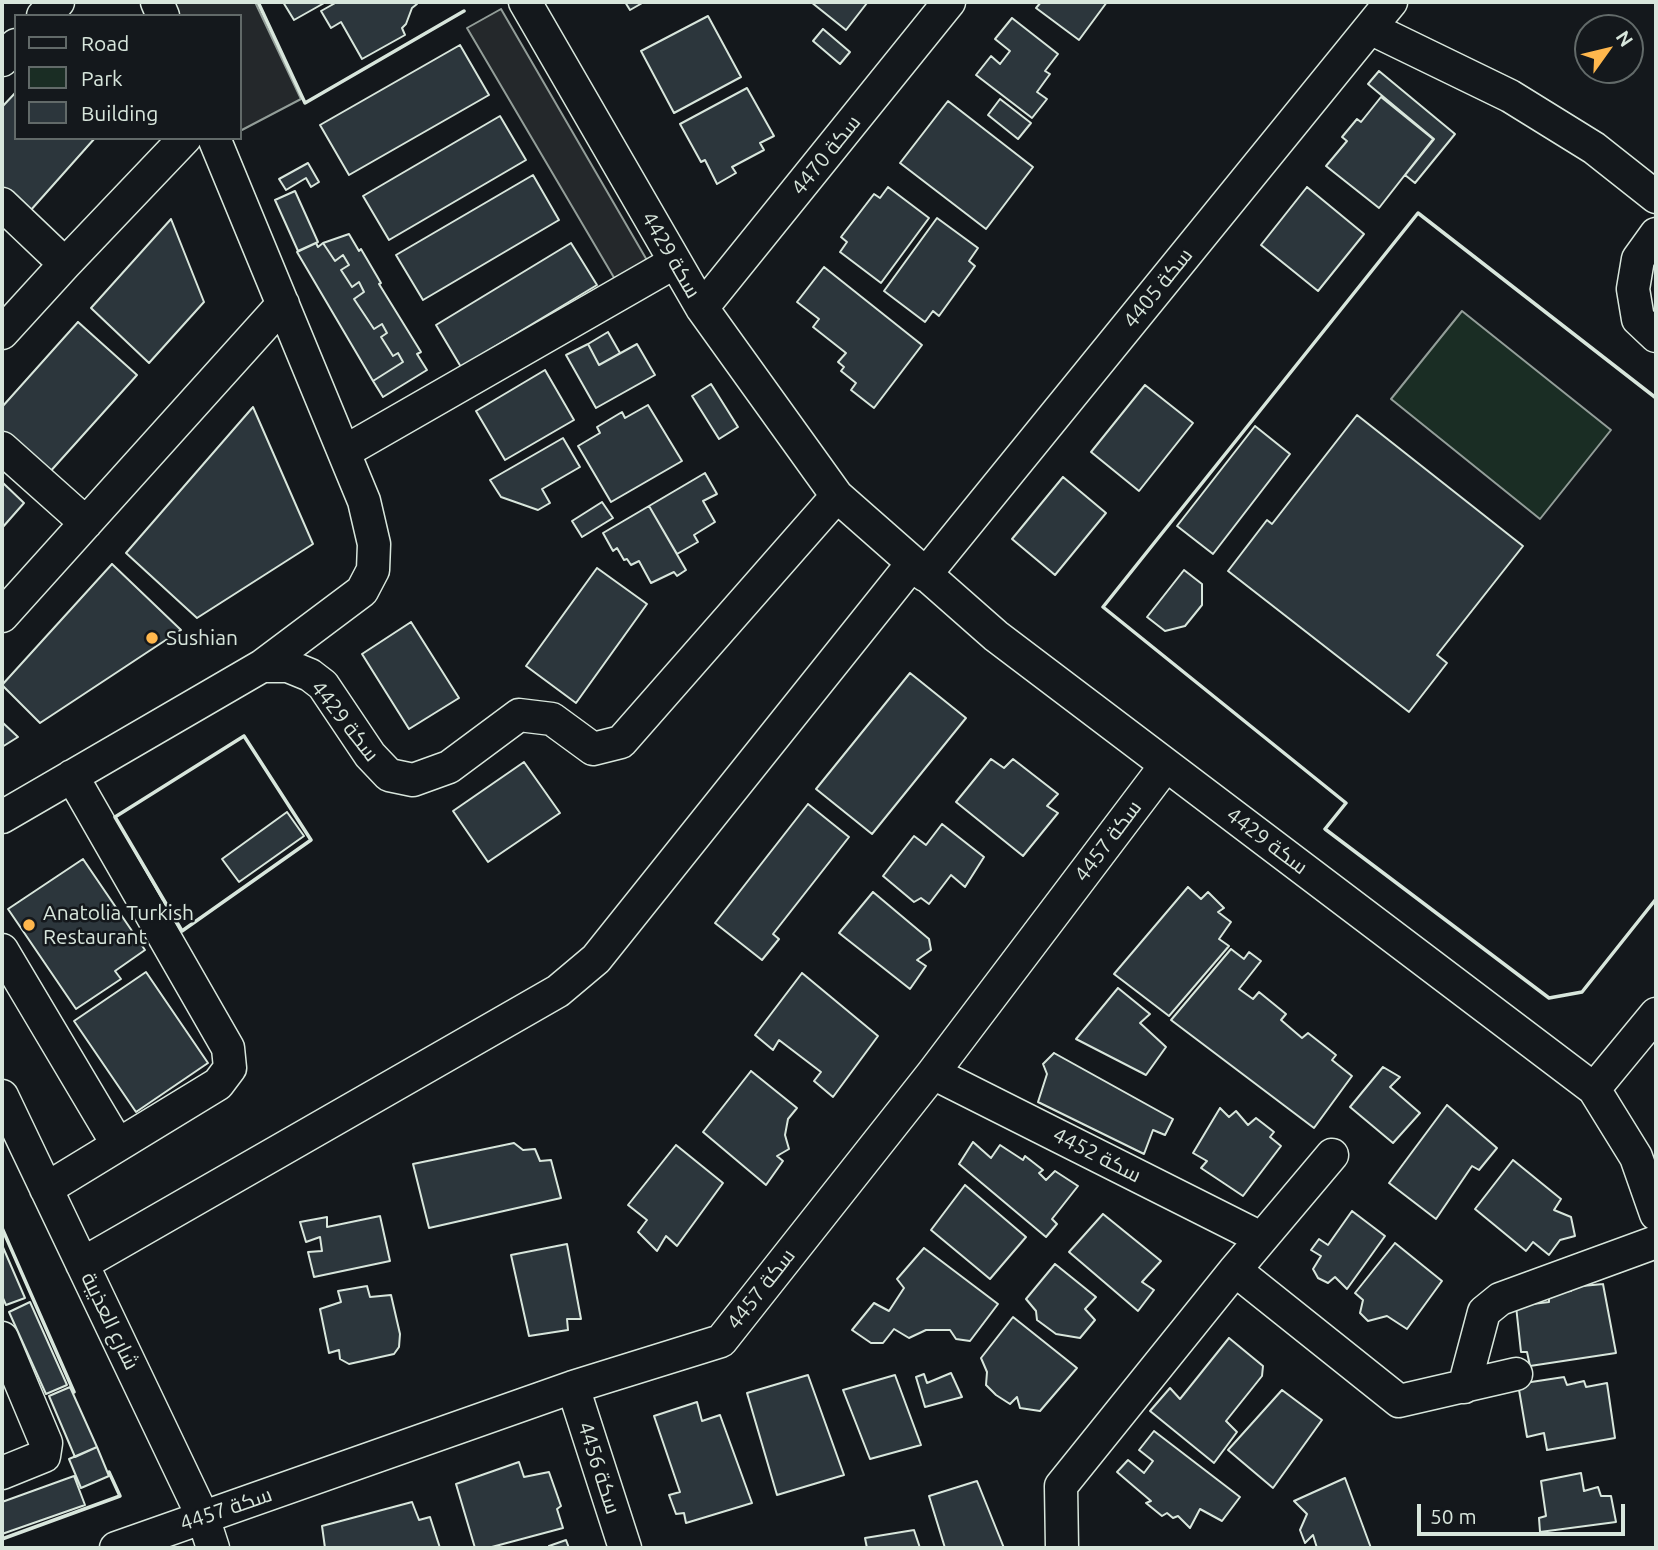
<!DOCTYPE html>
<meta charset="utf-8">
<style>
body{margin:0}
#map{position:relative;width:1658px;height:1550px;overflow:hidden;background:#14181c;font-family:Ubuntu,sans-serif}
canvas{display:block}
.frame{position:absolute;inset:0;border:4px solid #d8e6dc;pointer-events:none}
.legend{position:absolute;left:14px;top:14px;width:228px;height:126px;box-sizing:border-box;background:#14181c;border:2px solid #626a69;margin:0;padding:9px 12px;list-style:none;font-size:21px;color:#d8e6dc}
.legend li{display:flex;align-items:center;gap:14px;height:35px}
.legend b{width:35px;border:2px solid #626a69}
.north{position:absolute;left:1574px;top:14px;width:70px;height:70px;box-sizing:border-box;background:#14181c;border:2px solid #626a69;border-radius:50%;rotate:56deg;font-size:19px;font-weight:700;line-height:28px;text-align:center;color:#d8e6dc}
.north::after{content:'';display:block;margin:auto;width:24px;height:32px;background:#ffb74d;clip-path:polygon(50% 0,100% 100%,50% 72%,0 100%)}
.scale{position:absolute;left:1417px;top:1504px;width:208px;height:32px;box-sizing:border-box;border:4px solid #d8e6dc;border-top:0;padding-left:9px;font-size:21px;line-height:24px;white-space:nowrap;color:#d8e6dc;-webkit-text-stroke:5px #14181c;paint-order:stroke}
</style>
<div id="map">
<canvas width="1658" height="1550"></canvas>
<div class="frame"></div>
<ul class="legend">
<li><b style="height:9px;background:#14181c"></b>Road</li>
<li><b style="height:19px;background:#1a2d24"></b>Park</li>
<li><b style="height:19px;background:#2c363c"></b>Building</li>
</ul>
<div class="north">N</div>
<div class="scale">50 m</div>
</div>
<script>
const c = document.querySelector('canvas').getContext('2d');
c.lineJoin = 'round';
function fillPath(path, color) { c.fillStyle = color; c.fill(path, 'evenodd'); }
const toPath = rows => new Path2D(rows.map(r => 'M' + r).join(''));
function trace(path, color, width, dash) { c.strokeStyle = color; c.lineWidth = width; c.lineCap = dash ? 'butt' : 'round'; c.setLineDash(dash || []); c.stroke(path); }
function write(font, color, halo, rows, align = 'center') {
  c.font = font + ' Ubuntu,Cairo,sans-serif'; c.lineWidth = 5; c.setLineDash([]); c.textBaseline = 'middle'; c.strokeStyle = halo; c.fillStyle = color; for (const [text, x, y, turn = 0] of rows) {
    c.save(); c.translate(x, y); c.rotate((+turn || 0) * Math.PI / 180); c.textAlign = isNaN(turn) ? turn : align; if (halo) c.strokeText(text, 0, 0); c.fillText(text, 0, 0); c.restore();
  }
}
const green = toPath([
 [1462,311,1611,430,1540,519,1391,399,1462,311]
]);
fillPath(green, '#1a2d24');
trace(green, '#939e99', 2);
const parking = toPath([
 [174,2,255,2,301,99,240,131,240,16,180,16,174,2],
 [501,9,648,262,616,281,467,28,501,9]
]);
fillPath(parking, '#24282b');
trace(parking, '#939e99', 2);
const building = toPath([
 [283,2,326,2,294,20,283,2],
 [337,2,416,2,417,4,412,8,406,24,402,28,405,35,362,59,341,22,331,28,321,11,337,2],
 [625,2,644,2,630,10,625,2],
 [811,2,867,2,867,3,846,30,811,2],
 [1041,2,1107,2,1079,40,1036,8,1041,2],
 [708,16,741,77,674,113,641,51,708,16],
 [1012,18,1058,54,1045,71,1050,74,1037,92,1047,99,1032,118,976,75,991,56,1000,64,1010,51,995,39,1012,18],
 [823,29,850,52,840,64,813,41,823,29],
 [460,45,489,95,349,175,320,125,460,45],
 [1379,71,1455,134,1415,183,1405,175,1434,139,1368,84,1379,71],
 [747,88,774,136,760,143,764,150,732,167,736,173,717,184,705,160,701,162,680,124,747,88],
 [16,92,16,138,95,138,30,211,2,187,2,107,16,92],
 [1381,97,1433,139,1379,208,1326,166,1347,141,1342,137,1357,119,1361,122,1381,97],
 [1000,99,1031,123,1018,139,988,115,1000,99],
 [948,101,1033,167,986,229,900,163,948,101],
 [500,116,526,160,389,240,363,196,500,116],
 [308,163,319,182,311,187,306,178,286,190,279,179,308,163],
 [533,175,559,220,423,300,396,255,533,175],
 [888,187,929,218,881,283,840,252,847,242,841,237,874,194,880,198,888,187],
 [1307,187,1364,234,1318,291,1261,245,1307,187],
 [295,191,318,242,298,251,275,200,295,191],
 [937,218,978,248,969,261,975,266,939,316,933,311,925,322,884,291,937,218],
 [171,219,204,302,149,363,91,308,171,219],
 [349,234,359,251,361,249,381,283,379,284,421,352,417,354,427,370,383,397,373,381,403,362,398,353,393,356,381,337,387,333,382,324,374,329,354,299,364,292,359,282,352,287,341,270,349,265,343,255,335,261,323,243,349,234],
 [316,243,318,247,323,243,335,261,343,255,349,265,341,270,352,287,359,282,364,292,354,299,374,329,382,324,387,333,381,337,393,356,398,353,403,362,373,381,297,252,316,243],
 [571,243,597,285,461,367,436,325,571,243],
 [824,267,922,345,874,408,851,390,856,383,841,371,844,367,838,362,846,353,813,327,819,319,797,302,824,267],
 [78,322,137,375,48,474,2,433,2,407,78,322],
 [608,332,620,353,599,365,588,344,608,332],
 [588,344,599,365,637,344,655,375,596,408,566,355,588,344],
 [545,370,574,420,505,460,476,411,545,370],
 [711,384,738,427,719,439,692,396,711,384],
 [1145,385,1193,423,1139,491,1091,452,1145,385],
 [648,405,682,461,611,502,578,446,600,433,597,427,622,412,625,418,648,405],
 [253,407,313,544,197,618,126,553,253,407],
 [1357,415,1523,546,1437,655,1447,663,1409,712,1228,571,1267,520,1272,524,1357,415],
 [1255,426,1290,454,1213,554,1177,526,1255,426],
 [563,438,580,467,542,489,550,503,538,510,501,497,490,480,563,438],
 [705,473,717,494,703,501,715,522,694,535,698,542,677,554,649,506,705,473],
 [1063,477,1106,513,1055,575,1012,539,1063,477],
 [2,482,24,503,2,528,2,482],
 [602,502,613,518,582,537,572,521,602,502],
 [649,506,686,570,677,576,674,572,651,583,639,561,631,565,627,559,624,560,617,548,613,551,603,533,649,506],
 [112,564,181,630,40,723,2,685,112,564],
 [597,568,647,604,576,703,526,666,597,568],
 [1184,570,1202,584,1202,605,1185,626,1165,631,1147,617,1184,570],
 [411,622,459,698,409,729,362,654,411,622],
 [910,673,966,718,872,834,816,789,910,673],
 [2,722,18,737,2,747,2,722],
 [991,759,1004,768,1013,759,1058,794,1047,806,1058,813,1023,856,956,802,991,759],
 [524,762,560,813,488,862,453,811,524,762],
 [808,804,849,837,773,934,779,939,762,960,715,923,808,804],
 [287,812,304,836,239,882,222,859,287,812],
 [942,824,984,857,965,887,951,875,929,904,921,898,914,902,883,876,914,836,926,845,942,824],
 [83,859,145,950,115,971,121,979,76,1009,8,909,83,859],
 [1188,887,1201,899,1208,892,1224,908,1218,912,1231,922,1219,939,1229,946,1169,1016,1114,974,1188,887],
 [873,892,929,939,931,950,917,960,926,966,910,989,839,933,873,892],
 [1231,949,1244,959,1249,952,1261,961,1239,989,1253,999,1259,992,1286,1014,1281,1020,1302,1038,1308,1033,1336,1055,1332,1060,1352,1076,1314,1128,1171,1020,1231,949],
 [146,972,208,1063,136,1112,74,1021,146,972],
 [802,973,878,1036,833,1097,814,1081,821,1072,779,1040,773,1050,755,1035,802,973],
 [1118,988,1150,1014,1140,1023,1166,1047,1146,1075,1076,1039,1118,988],
 [1054,1053,1173,1119,1165,1135,1153,1130,1144,1154,1038,1102,1047,1074,1043,1064,1054,1053],
 [1383,1067,1400,1077,1390,1087,1420,1113,1393,1143,1350,1107,1383,1067],
 [751,1071,797,1108,788,1119,785,1135,789,1149,777,1156,783,1161,766,1185,703,1132,751,1071],
 [1447,1105,1497,1148,1479,1170,1472,1166,1436,1219,1389,1183,1447,1105],
 [1220,1108,1229,1117,1236,1111,1248,1125,1256,1118,1274,1132,1270,1137,1281,1146,1243,1196,1201,1168,1207,1161,1193,1153,1220,1108],
 [973,1142,991,1158,1000,1145,1023,1160,1025,1156,1043,1170,1039,1173,1046,1180,1055,1171,1078,1186,1052,1219,1057,1224,1046,1237,959,1164,973,1142],
 [514,1143,523,1150,535,1149,540,1161,551,1160,561,1198,429,1228,413,1164,514,1143],
 [676,1145,723,1183,677,1246,666,1236,657,1251,638,1232,647,1220,628,1205,676,1145],
 [1513,1160,1561,1199,1554,1210,1571,1217,1575,1236,1560,1240,1549,1255,1533,1242,1526,1251,1475,1209,1513,1160],
 [965,1185,1026,1237,990,1279,931,1230,965,1185],
 [1352,1211,1385,1236,1347,1289,1335,1277,1328,1283,1318,1278,1313,1269,1321,1256,1311,1250,1319,1239,1328,1245,1352,1211],
 [1103,1214,1161,1261,1142,1282,1154,1290,1138,1311,1069,1252,1103,1214],
 [380,1216,390,1261,314,1277,308,1252,322,1251,320,1237,306,1242,300,1222,327,1217,327,1227,380,1216],
 [1395,1243,1442,1281,1407,1329,1387,1316,1368,1321,1360,1313,1363,1300,1355,1293,1395,1243],
 [567,1244,581,1319,567,1319,568,1330,529,1336,511,1255,567,1244],
 [2,1245,25,1298,6,1305,2,1296,2,1245],
 [924,1248,998,1304,970,1341,956,1339,950,1330,926,1330,909,1338,894,1329,883,1343,871,1343,852,1330,874,1303,889,1311,904,1288,897,1279,924,1248],
 [1055,1264,1096,1297,1085,1309,1095,1320,1080,1338,1056,1334,1037,1320,1036,1311,1026,1299,1055,1264],
 [1603,1284,1616,1353,1530,1366,1527,1352,1521,1352,1516,1306,1549,1302,1549,1293,1571,1291,1572,1287,1603,1284],
 [367,1286,370,1297,391,1295,400,1334,399,1347,394,1354,349,1364,340,1359,339,1350,329,1353,320,1309,341,1302,338,1291,367,1286],
 [30,1302,67,1385,46,1394,9,1312,30,1302],
 [1013,1317,1077,1368,1040,1411,1020,1408,1017,1397,1010,1404,996,1395,986,1385,987,1372,981,1358,1013,1317],
 [1229,1338,1263,1366,1262,1376,1226,1421,1237,1432,1214,1463,1150,1411,1170,1388,1180,1399,1229,1338],
 [951,1373,962,1397,925,1407,916,1377,924,1374,927,1383,951,1373],
 [808,1375,844,1475,777,1495,747,1393,808,1375],
 [895,1375,921,1445,870,1459,843,1390,895,1375],
 [1564,1377,1567,1385,1584,1381,1586,1387,1607,1383,1615,1438,1547,1450,1544,1433,1527,1437,1518,1384,1564,1377],
 [70,1387,97,1447,75,1457,49,1396,70,1387],
 [1282,1390,1322,1420,1273,1488,1228,1450,1282,1390],
 [697,1402,702,1421,720,1415,752,1503,686,1523,684,1513,676,1514,669,1495,680,1492,654,1416,697,1402],
 [1154,1431,1240,1497,1222,1521,1200,1509,1190,1528,1178,1516,1173,1518,1167,1513,1162,1516,1146,1503,1151,1501,1117,1472,1128,1460,1144,1473,1153,1461,1139,1450,1154,1431],
 [97,1447,109,1476,81,1488,69,1459,97,1447],
 [519,1462,524,1477,549,1472,561,1506,557,1509,563,1528,488,1548,475,1548,456,1484,519,1462],
 [1581,1473,1584,1491,1598,1487,1601,1496,1611,1496,1616,1522,1540,1532,1539,1518,1546,1516,1541,1481,1581,1473],
 [74,1476,85,1505,2,1534,2,1502,74,1476],
 [1345,1478,1371,1548,1317,1548,1313,1535,1305,1543,1300,1530,1307,1514,1294,1501,1345,1478],
 [977,1481,1004,1548,945,1548,929,1496,977,1481],
 [412,1502,419,1520,430,1517,440,1548,325,1548,322,1526,412,1502],
 [914,1530,920,1548,867,1548,865,1538,914,1530],
 [566,1540,569,1548,550,1548,549,1546,566,1540]
]);
fillPath(building, '#2c363c');
trace(building, '#d8e6dc', 2);
const minor = toPath([
 [157,2,163,16],
 [525,2,702,308,837,496,996,636,1594,1089,1636,1157,1656,1214],
 [43,16,58,2],
 [1370,28,1510,96,1594,148,1656,197],
 [2,60,16,45],
 [214,138,364,501,374,544,373,570,362,591,262,666],
 [2,204,65,264],
 [1656,234,1638,259,1633,289,1638,319,1656,336],
 [702,308,949,2],
 [2,333,65,264,185,138],
 [2,448,86,523],
 [344,452,675,262],
 [925,575,1391,2],
 [2,616,283,304],
 [2,817,262,666,288,666,310,675,323,685,370,755,389,775,413,780,449,767,519,715,552,719,593,749,621,742,837,496],
 [2,950,118,1145],
 [933,1073,1261,1238],
 [1594,1089,1656,1014],
 [2,1096,203,1517,213,1548],
 [46,1189,218,1084,230,1068,228,1048,72,776],
 [82,1264,558,991,596,959,912,564],
 [1235,1270,1399,1401,1516,1374],
 [2,1338,46,1443,44,1456,2,1473],
 [573,1387,625,1548],
 [1464,1387,1484,1312,1500,1299,1656,1242],
 [116,1548,573,1387,721,1341,933,1073,1166,765],
 [1062,1548,1061,1486,1235,1270,1332,1155]
]);
trace(minor, '#d8e6dc', 35);
trace(minor, '#14181c', 32);
trace(toPath([
 [258,2,305,103,464,11],
 [1656,398,1418,213,1103,607,1346,803,1325,829,1549,998,1582,992,1656,899],
 [244,736,311,840,182,931,115,817,244,736],
 [2,1228,74,1392],
 [2,1539,120,1496,109,1472]
]), '#d8e6dc', 3.5);
for (const [x, y, r, color] of [
 [152,638,7,"#ffb74d"],
 [29,925,7,"#ffb74d"]
]) { const dot = new Path2D(); dot.arc(x, y, r, 0, 2 * Math.PI); c.fillStyle = color; c.fill(dot); trace(dot, '#14181c', 2.5); }
write('21px', '#d8e6dc', '#14181c', [
 ["سكة 4470",826,155,-51],
 ["سكة 4429",671,255,60],
 ["سكة 4405",1158,288,-51],
 ["سكة 4429",345,721,52],
 ["سكة 4457",1108,841,-53],
 ["سكة 4429",1267,841,37],
 ["سكة 4452",1097,1155,27],
 ["سكة 4457",761,1289,-52],
 ["شارع العذيبة",110,1321,64],
 ["سكة 4456",599,1468,72],
 ["سكة 4457",226,1509,-19]
]);
write('21px', '#d8e6dc', '#14181c', [
 ["Sushian",166,638],
 ["Anatolia Turkish",43,913],
 ["Restaurant",43,937]
], 'left');
</script>
